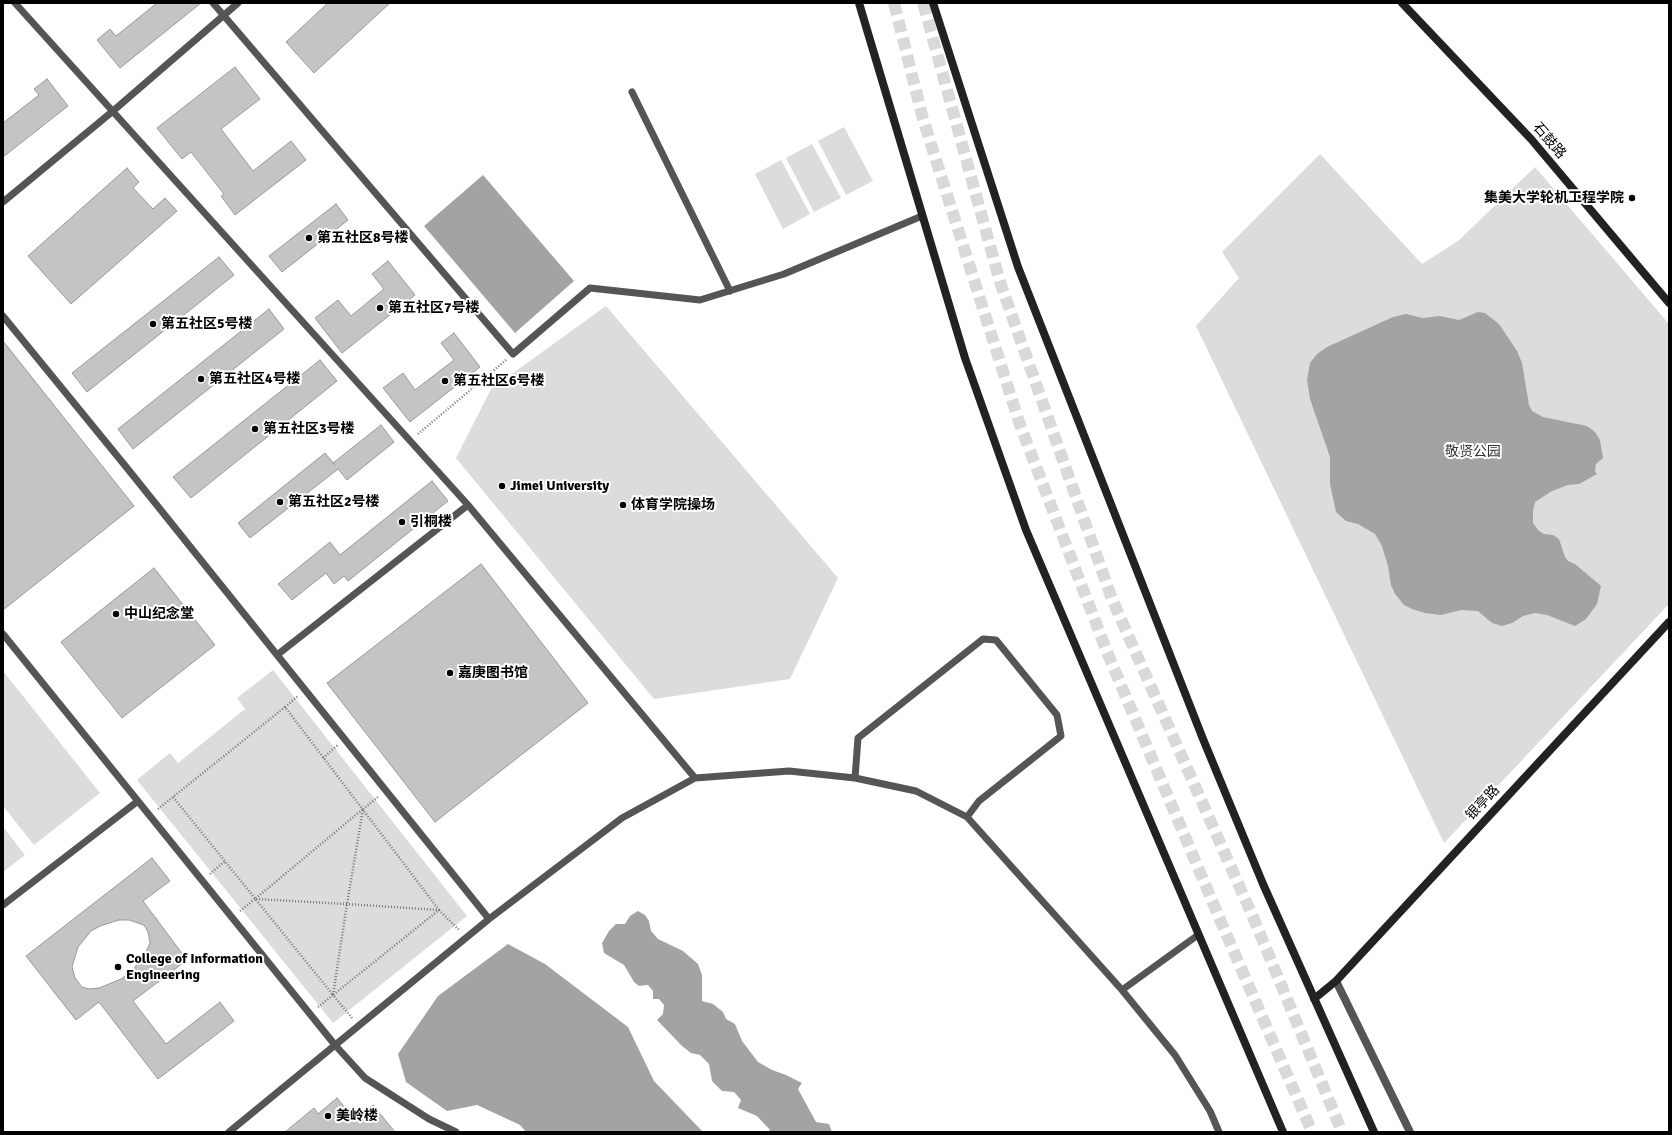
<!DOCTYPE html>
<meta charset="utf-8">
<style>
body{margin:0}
#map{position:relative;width:1672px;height:1135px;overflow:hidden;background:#fff;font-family:Signika,sans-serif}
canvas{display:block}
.frame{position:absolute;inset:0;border:4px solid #000;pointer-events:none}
</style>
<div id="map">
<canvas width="1672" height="1135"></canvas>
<div class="frame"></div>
</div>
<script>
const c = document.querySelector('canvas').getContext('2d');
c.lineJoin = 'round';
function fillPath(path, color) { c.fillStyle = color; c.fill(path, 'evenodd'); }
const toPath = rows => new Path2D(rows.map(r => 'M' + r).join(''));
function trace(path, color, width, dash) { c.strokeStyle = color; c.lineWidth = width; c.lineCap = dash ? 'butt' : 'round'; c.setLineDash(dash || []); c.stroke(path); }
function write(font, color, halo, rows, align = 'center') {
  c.font = font + ' Signika,"Noto Sans SC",sans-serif'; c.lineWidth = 4; c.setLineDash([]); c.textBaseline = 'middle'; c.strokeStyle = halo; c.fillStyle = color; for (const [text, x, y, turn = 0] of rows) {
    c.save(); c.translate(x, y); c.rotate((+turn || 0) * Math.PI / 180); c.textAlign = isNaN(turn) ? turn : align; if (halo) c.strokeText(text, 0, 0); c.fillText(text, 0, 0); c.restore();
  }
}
fillPath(toPath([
 [844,127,873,181,846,195,818,141],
 [812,144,841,198,814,212,786,158],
 [1320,154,1422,264,1458,241,1535,167,1669,324,1669,604,1444,843,1196,326,1239,278,1222,252],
 [781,160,810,214,783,229,755,174],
 [606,306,838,578,790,679,654,699,456,458,491,389],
 [273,670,467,916,333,1023,137,780,170,753,178,763,245,709,237,698],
 [3,671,100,793,34,845,3,806],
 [3,827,25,855,3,872]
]), '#dcdcdc');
fillPath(toPath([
 [483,175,574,281,515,333,424,226],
 [1478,312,1485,313,1499,324,1517,351,1522,363,1529,405,1532,411,1543,417,1587,426,1595,432,1600,440,1603,458,1596,464,1595,471,1597,474,1579,484,1568,485,1552,491,1535,502,1533,511,1533,523,1539,531,1544,534,1553,535,1559,539,1565,557,1568,561,1575,564,1601,586,1597,604,1586,619,1575,626,1547,615,1535,613,1523,616,1512,623,1502,626,1492,623,1478,611,1461,610,1441,615,1425,613,1412,609,1404,605,1395,594,1391,585,1388,566,1382,546,1375,534,1358,524,1346,521,1336,512,1330,484,1330,457,1310,399,1307,380,1310,363,1317,354,1327,347,1393,317,1406,314,1423,318,1440,316,1459,320],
 [638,911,645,915,649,921,651,931,658,939,683,951,698,964,702,975,702,1001,713,1004,723,1012,726,1019,735,1024,742,1041,758,1062,772,1070,786,1075,802,1083,798,1089,816,1122,829,1124,832,1132,768,1132,770,1130,757,1116,738,1108,741,1100,734,1092,722,1091,712,1081,709,1064,700,1055,691,1053,682,1046,657,1020,663,1014,664,1005,659,999,653,999,653,991,648,985,639,986,634,982,624,965,604,953,602,943,609,931,616,924,625,924,630,916],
 [508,944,545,964,628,1027,654,1081,703,1132,526,1132,520,1125,477,1105,447,1111,406,1082,398,1054,438,996]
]), '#a3a3a3');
const building = toPath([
 [157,3,201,3,120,68,97,40,110,29,116,36,157,3],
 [328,3,390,3,314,73,286,42,328,3],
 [235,67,260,99,221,129,253,171,291,141,306,160,235,215,221,196,224,194,191,152,182,159,157,128,235,67],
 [47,79,68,106,3,157,3,123,39,95,34,89,47,79],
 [127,168,139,182,133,188,153,209,165,198,177,211,71,304,28,256,127,168],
 [336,204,348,220,282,272,269,256,336,204],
 [219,257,234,275,87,392,72,373,219,257],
 [388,261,415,295,342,353,315,318,338,300,351,316,384,289,372,274,388,261],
 [269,309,284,329,133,449,118,429,269,309],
 [454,333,480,367,410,422,383,388,403,373,415,390,454,360,441,343,454,333],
 [3,341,134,506,3,610,3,341],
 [320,360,337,381,191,498,173,477,320,360],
 [381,425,394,442,347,480,338,469,250,538,238,523,325,453,335,465,333,463,381,425],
 [432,481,448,501,348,581,344,576,334,584,326,573,292,600,278,584,330,542,340,555,432,481],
 [481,564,588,703,435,822,327,683,481,564],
 [154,568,215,645,122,718,61,642,154,568],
 [152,858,170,881,143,901,187,960,133,1001,166,1044,220,1002,234,1021,158,1079,99,1002,76,1020,26,956,152,858],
 [119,920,129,920,144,925,148,932,150,943,145,954,131,972,121,979,99,988,89,989,82,987,75,978,72,967,78,947,91,931,100,926,119,920],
 [337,1098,354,1119,373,1105,395,1132,285,1132,314,1108,318,1114,337,1098]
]);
fillPath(building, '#c4c4c4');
trace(building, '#999', 1);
trace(toPath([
 [894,3,923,119,1019,422,1107,652,1221,922,1312,1132],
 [923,3,1000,282,1112,599,1253,917,1342,1132]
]), '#d9d9d9', 12, [12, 6]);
trace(toPath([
 [418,434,506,360],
 [285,707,298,696],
 [323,758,338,745],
 [158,809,173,797,285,707,439,910,333,995,173,797],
 [363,809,378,797],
 [210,874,225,861],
 [240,911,255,899],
 [318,1007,333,995],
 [352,1018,333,995,347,904,363,809,255,899,347,904,439,910,460,931]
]), '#777', 2.5, [1, 2]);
trace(toPath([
 [15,3,468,505,695,778],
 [213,3,513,354,590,288,700,300,784,274,922,216],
 [632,92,730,291],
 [3,202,113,111,238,3],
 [3,316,127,468,489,919],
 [3,634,335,1045,365,1078,429,1119,456,1132],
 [277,655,468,505],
 [855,778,858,738,983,639,996,640,1057,715,1061,736,979,801,967,817],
 [3,905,138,801],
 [1122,990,1198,935],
 [229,1132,489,919,622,818,695,778,789,771,855,778,916,791,967,817,1122,990,1175,1055,1210,1111,1219,1132]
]), '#555', 7);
trace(toPath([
 [1336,981,1410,1132]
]), '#555', 8);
trace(toPath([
 [859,3,965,358,1026,530,1283,1132],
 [933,3,1018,267,1203,739,1263,884,1374,1132],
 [1402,3,1531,139,1669,303],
 [1314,999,1336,981,1669,622]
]), '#222', 8);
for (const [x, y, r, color] of [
 [1632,198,4,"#000"],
 [309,238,4,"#000"],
 [380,308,4,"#000"],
 [153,324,4,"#000"],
 [201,379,4,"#000"],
 [445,381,4,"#000"],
 [255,429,4,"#000"],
 [502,486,4,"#000"],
 [280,502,4,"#000"],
 [623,505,4,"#000"],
 [402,522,4,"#000"],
 [116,614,4,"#000"],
 [450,673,4,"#000"],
 [118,967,4,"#000"],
 [328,1116,4,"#000"]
]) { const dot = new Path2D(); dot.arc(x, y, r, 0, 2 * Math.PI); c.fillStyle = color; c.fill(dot); trace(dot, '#fff', 1.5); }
write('14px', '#000', '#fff', [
 ["石鼓路",1549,141,49],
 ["银亭路",1483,803,-47]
]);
write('bold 14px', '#000', '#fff', [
 ["集美大学轮机工程学院",1624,198,"right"],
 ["第五社区8号楼",317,238],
 ["第五社区7号楼",388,308],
 ["第五社区5号楼",161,324],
 ["第五社区4号楼",209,379],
 ["第五社区6号楼",453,381],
 ["第五社区3号楼",263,429],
 ["Jimei University",510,486],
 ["第五社区2号楼",288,502],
 ["体育学院操场",631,505],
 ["引桐楼",410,522],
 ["中山纪念堂",124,614],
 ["嘉庚图书馆",458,673],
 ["College of Information",126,959],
 ["Engineering",126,975],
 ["美岭楼",336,1116]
], 'left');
write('14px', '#333', '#fff', [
 ["敬贤公园",1473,452]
]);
</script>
